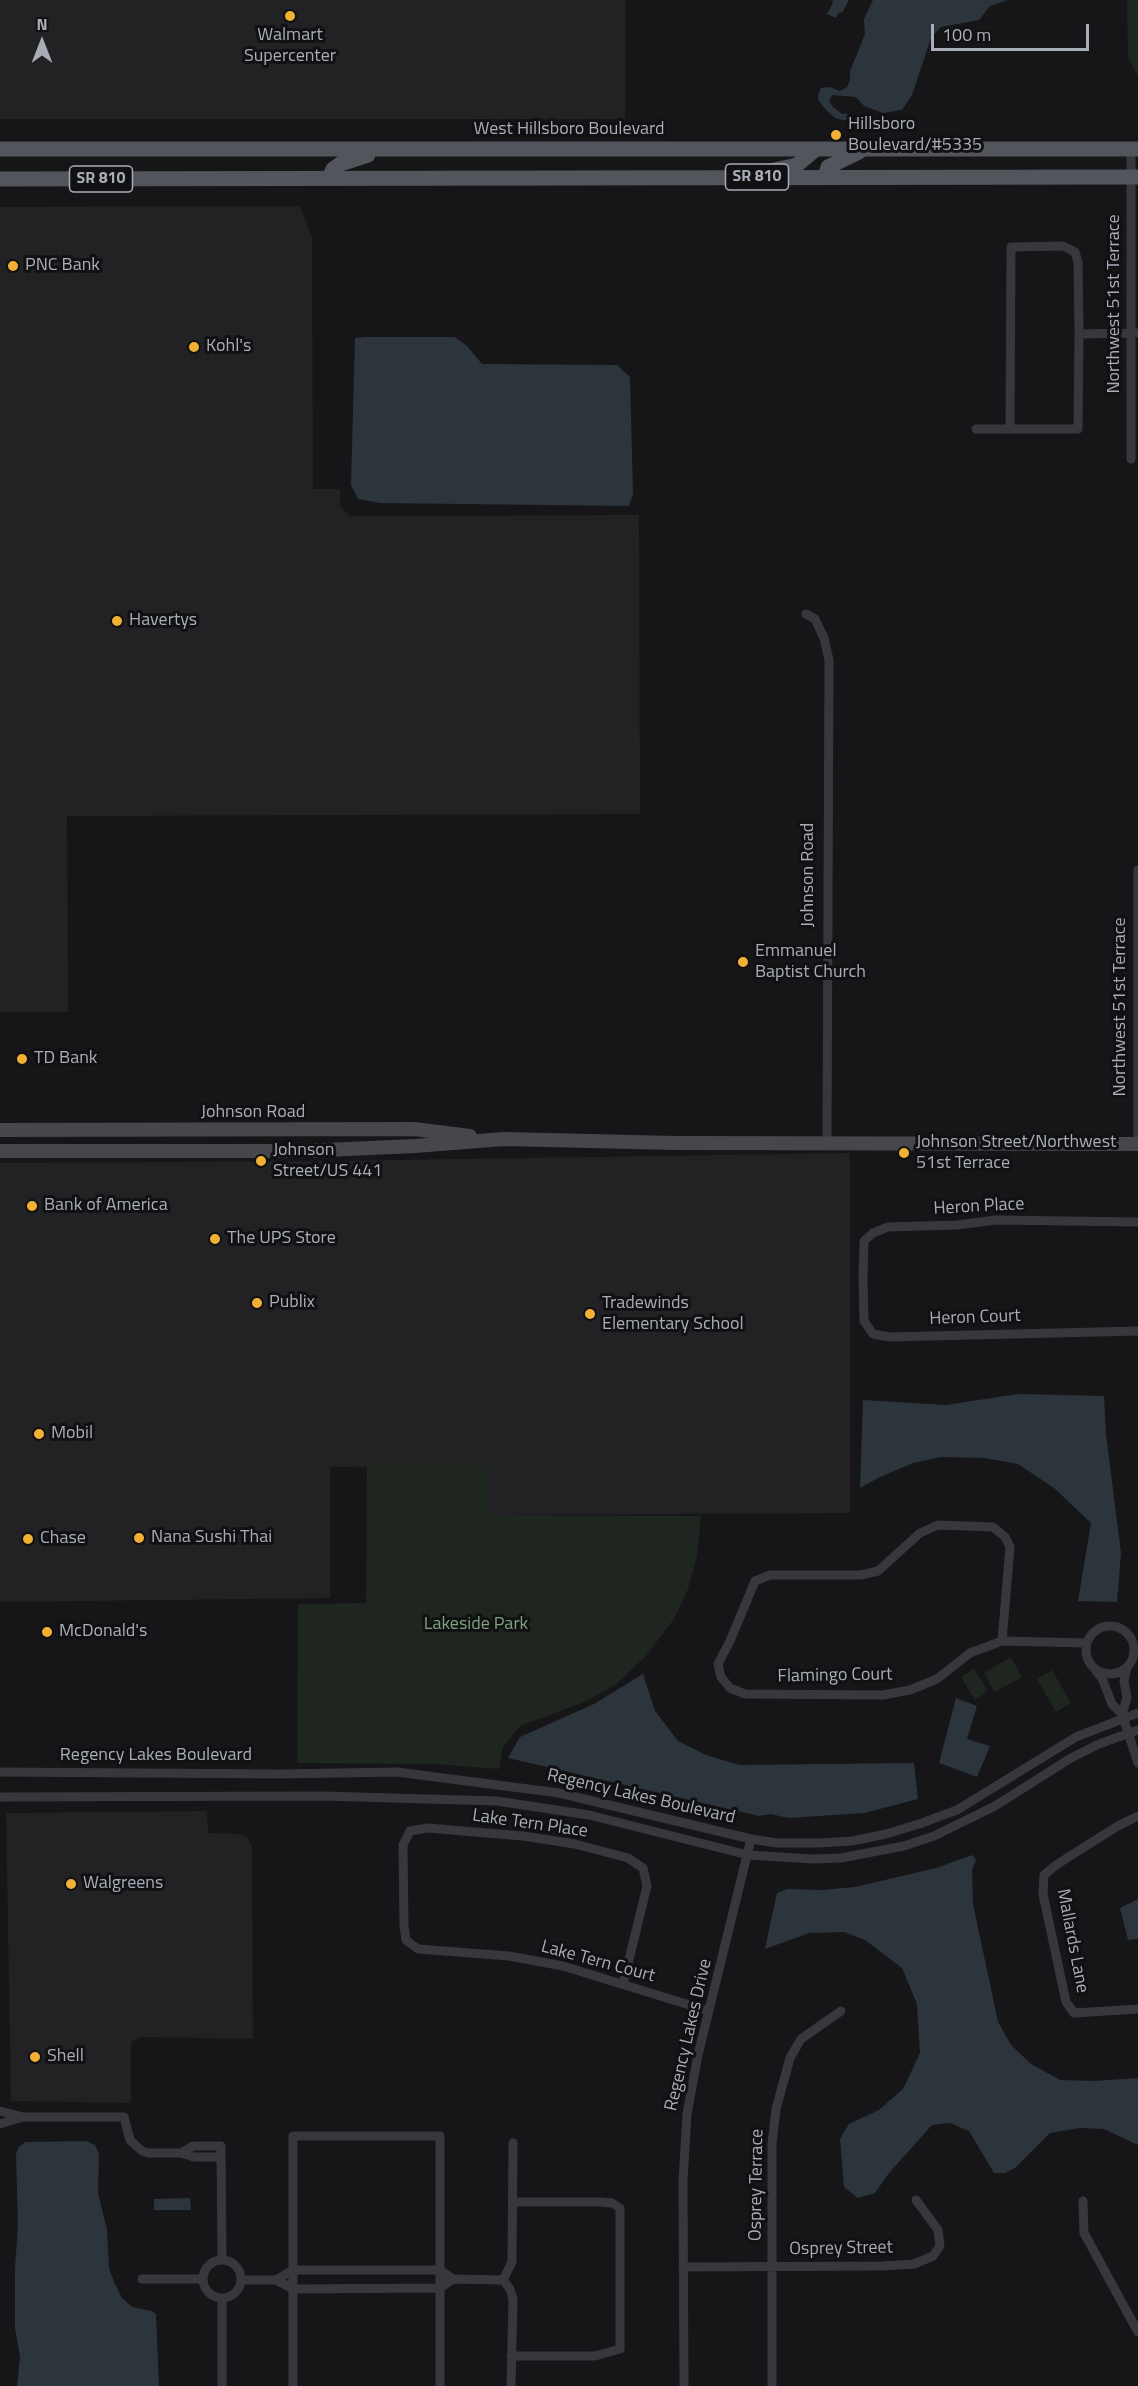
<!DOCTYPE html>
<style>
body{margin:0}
#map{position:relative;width:1138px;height:2386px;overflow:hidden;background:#161618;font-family:"Titillium Web",sans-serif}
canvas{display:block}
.north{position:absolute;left:12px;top:12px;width:60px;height:60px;-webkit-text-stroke:4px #111113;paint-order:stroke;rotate:0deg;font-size:16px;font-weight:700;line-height:24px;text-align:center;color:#a8adb8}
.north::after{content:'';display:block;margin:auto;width:21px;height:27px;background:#a8adb8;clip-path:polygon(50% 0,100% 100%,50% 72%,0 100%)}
.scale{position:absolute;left:931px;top:24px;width:158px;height:27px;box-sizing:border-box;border:3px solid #a8adb8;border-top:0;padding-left:8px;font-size:18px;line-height:21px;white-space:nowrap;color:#a8adb8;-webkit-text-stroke:4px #111113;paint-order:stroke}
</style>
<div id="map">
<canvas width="1138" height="2386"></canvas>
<div class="north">N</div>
<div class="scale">100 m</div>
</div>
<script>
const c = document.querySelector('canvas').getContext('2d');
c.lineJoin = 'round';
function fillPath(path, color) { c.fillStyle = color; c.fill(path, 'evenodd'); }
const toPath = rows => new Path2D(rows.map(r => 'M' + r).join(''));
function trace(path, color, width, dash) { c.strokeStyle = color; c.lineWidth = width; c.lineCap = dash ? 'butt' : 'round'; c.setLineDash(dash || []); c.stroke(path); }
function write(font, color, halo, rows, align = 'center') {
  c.font = font + ' "Titillium Web",sans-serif'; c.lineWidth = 6; c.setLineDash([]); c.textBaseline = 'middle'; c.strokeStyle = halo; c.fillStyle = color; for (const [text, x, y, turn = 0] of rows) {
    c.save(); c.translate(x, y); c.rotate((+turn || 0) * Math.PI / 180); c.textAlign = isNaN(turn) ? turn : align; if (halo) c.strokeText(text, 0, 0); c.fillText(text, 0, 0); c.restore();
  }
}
fillPath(toPath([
 [0,0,625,0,625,119,0,119],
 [300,206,312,238,313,489,340,489,340,505,349,516,639,515,640,814,67,816,68,1012,0,1012,0,207],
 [850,1153,850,1513,489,1515,489,1466,330,1467,330,1598,0,1602,0,1163,330,1161],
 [207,1811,208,1833,239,1834,247,1837,252,1846,253,2039,140,2037,131,2042,131,2103,11,2101,6,1813]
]), '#222225');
fillPath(toPath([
 [1127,0,1138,0,1138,76,1128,58],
 [367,1466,489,1466,490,1515,701,1516,697,1557,688,1589,674,1619,646,1656,614,1686,582,1703,520,1726,503,1747,499,1769,436,1764,297,1763,298,1604,366,1603],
 [1011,1657,1022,1677,995,1692,984,1673],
 [974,1669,988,1691,975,1700,961,1677],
 [1052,1670,1071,1703,1056,1712,1037,1679]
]), '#1e261f');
fillPath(toPath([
 [832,0,849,0,842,13,839,12,836,18,827,14,833,3],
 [873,0,1008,0,990,6,979,20,941,27,931,38,912,95,902,110,883,113,864,106,856,97,832,95,829,101,833,107,842,114,848,114,851,117,851,120,843,120,835,118,826,110,819,101,818,95,821,88,830,87,840,91,847,87,850,80,850,71,865,34,864,19],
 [366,337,455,337,467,346,482,364,617,365,630,377,633,494,629,506,380,503,358,499,351,485,355,338],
 [1018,1394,1104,1396,1106,1434,1121,1553,1117,1602,1078,1601,1091,1523,1054,1488,1018,1464,984,1458,941,1457,913,1463,880,1477,860,1488,863,1400,946,1405],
 [643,1674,655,1711,678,1741,706,1755,739,1765,914,1763,918,1799,864,1813,788,1818,771,1814,759,1816,508,1758,520,1737,594,1704],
 [956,1698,977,1706,967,1739,990,1746,977,1777,939,1763],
 [972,1855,976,1860,972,1870,973,1904,998,2022,1011,2045,1031,2064,1060,2080,1094,2081,1138,2078,1138,2145,1104,2129,1080,2128,1050,2133,1015,2168,1005,2173,994,2173,969,2131,950,2123,932,2125,889,2173,875,2193,858,2198,844,2187,840,2139,849,2124,879,2110,903,2089,920,2053,917,2004,902,1968,865,1940,844,1932,809,1933,765,1949,777,1893,787,1889,821,1890,855,1887,936,1868],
 [1138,1899,1138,1939,1128,1940,1120,1908],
 [86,2141,95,2145,99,2154,98,2193,107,2230,109,2268,114,2282,122,2298,132,2307,152,2311,156,2314,159,2386,17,2386,20,2357,15,2328,15,2268,18,2226,16,2154,19,2147,25,2142],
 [190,2198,191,2210,154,2210,154,2199]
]), '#2c353c');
trace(toPath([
 [1079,334,1078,429,1010,429,1011,247,1063,246,1075,252,1078,262,1079,334,1138,333],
 [976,429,1010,429],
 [1131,459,1131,149],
 [806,614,815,619,824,638,829,660,827,1143],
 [1138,1144,1138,870],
 [1138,1222,996,1220,957,1225,888,1227,873,1233,864,1241,863,1278,864,1321,873,1334,889,1337,1138,1331],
 '1086 1650a24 24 0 1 1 48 0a24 24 0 1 1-48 0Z',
 [1002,1641,1010,1547,1005,1537,993,1527,938,1525,920,1533,878,1571,861,1575,770,1575,755,1581,730,1641,718,1664,721,1677,730,1688,745,1694,883,1695,910,1690,937,1679,970,1653,1002,1641,1087,1643],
 [1096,1671,1102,1678,1112,1704,1122,1714,1138,1763],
 [1122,1714,1127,1698,1124,1681,1127,1667],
 [0,1772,280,1774,397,1772,559,1793,751,1839,777,1843,819,1843,852,1841,886,1834,919,1824,957,1810,1076,1737,1138,1713],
 [0,1797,323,1796,497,1801,589,1815,748,1855,813,1859,841,1858,904,1846,934,1836,995,1806,1071,1758,1099,1744,1138,1730],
 [1138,1816,1116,1827,1056,1865,1044,1875,1043,1894,1066,2002,1074,2013,1138,2009],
 [623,1984,647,1886,643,1868,628,1858,575,1844,523,1836,428,1828,410,1831,403,1845,404,1926,406,1940,418,1949,509,1956,563,1966,709,2011],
 [0,2111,23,2117,124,2117,130,2140,142,2151,148,2153,181,2153,194,2157,221,2157],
 [0,2124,23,2117],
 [181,2153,193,2146,221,2146,222,2260],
 [1083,2201,1084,2233,1138,2332],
 '203 2279a19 19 0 1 1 38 0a19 19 0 1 1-38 0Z',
 [683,2267,882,2266,914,2264,933,2256,940,2246,938,2230,916,2200],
 [142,2279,203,2279],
 [241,2280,276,2280,293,2289,440,2288,453,2279],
 [276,2280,293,2270,440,2270,453,2279,503,2280,510,2289,513,2299,511,2386],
 [503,2280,512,2262,513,2143],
 [222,2298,222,2386],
 [511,2356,595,2356,620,2349,620,2208,612,2203,600,2202,513,2202],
 [293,2386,293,2136,440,2136,440,2386],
 [684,2386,683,2181,687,2114,698,2055,751,1839],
 [772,2386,772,2144,776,2109,790,2058,801,2039,841,2011]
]), '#37383d', 9);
trace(toPath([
 [0,1130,414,1129,470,1136],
 [0,1151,303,1151,415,1146,504,1139,675,1143,1138,1144]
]), '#45474d', 14);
trace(toPath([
 [0,149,1138,149],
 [774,170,797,165,816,149],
 [825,177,828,167,859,152],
 [329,178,333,169,340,164,368,155],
 [0,179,1138,177]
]), '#53555c', 15);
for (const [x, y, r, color] of [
 [290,16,6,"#f2b134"],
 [836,135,6,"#f2b134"],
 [13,266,6,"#f2b134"],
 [194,347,6,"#f2b134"],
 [117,621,6,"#f2b134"],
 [743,962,6,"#f2b134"],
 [22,1059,6,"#f2b134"],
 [904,1153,6,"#f2b134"],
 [261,1161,6,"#f2b134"],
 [32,1206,6,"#f2b134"],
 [215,1239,6,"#f2b134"],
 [257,1303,6,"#f2b134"],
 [590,1314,6,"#f2b134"],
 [39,1434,6,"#f2b134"],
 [139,1538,6,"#f2b134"],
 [28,1539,6,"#f2b134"],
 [47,1632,6,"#f2b134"],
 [71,1884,6,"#f2b134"],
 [35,2057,6,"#f2b134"]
]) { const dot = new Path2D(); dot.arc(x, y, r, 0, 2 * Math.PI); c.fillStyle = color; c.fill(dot); trace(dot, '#111113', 2); }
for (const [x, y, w] of [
 [757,177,63],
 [101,179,63]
]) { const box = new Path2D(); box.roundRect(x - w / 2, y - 13, w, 26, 4.5); c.fillStyle = '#111113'; c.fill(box); trace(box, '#a8adb8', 1.5); }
write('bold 16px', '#a8adb8', null, [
 ["SR 810",757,177],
 ["SR 810",101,179]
]);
write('18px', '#a8adb8', '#111113', [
 ["Walmart",290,36,"center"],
 ["Supercenter",290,57,"center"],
 ["Hillsboro",848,125],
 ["Boulevard/#5335",848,146],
 ["PNC Bank",25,266],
 ["Kohl's",206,347],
 ["Havertys",129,621],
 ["Emmanuel",755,952],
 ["Baptist Church",755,973],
 ["TD Bank",34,1059],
 ["Johnson Street/Northwest",916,1143],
 ["51st Terrace",916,1164],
 ["Johnson",273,1151],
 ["Street/US 441",273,1172],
 ["Bank of America",44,1206],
 ["The UPS Store",227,1239],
 ["Publix",269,1303],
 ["Tradewinds",602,1304],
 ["Elementary School",602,1325],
 ["Mobil",51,1434],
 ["Nana Sushi Thai",151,1538],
 ["Chase",40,1539],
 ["McDonald's",59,1632],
 ["Walgreens",83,1884],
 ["Shell",47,2057]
], 'left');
write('18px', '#a8adb8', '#111113', [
 ["West Hillsboro Boulevard",569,130],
 ["Northwest 51st Terrace",1115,304,-90],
 ["Johnson Road",809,875,-90],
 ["Northwest 51st Terrace",1121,1007,-90],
 ["Johnson Road",253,1113],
 ["Heron Place",979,1207,-3],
 ["Heron Court",975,1318,-2],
 ["Flamingo Court",835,1676,-1],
 ["Regency Lakes Boulevard",156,1756],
 ["Regency Lakes Boulevard",641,1797,13],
 ["Lake Tern Place",530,1824,8],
 ["Mallards Lane",1072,1941,79],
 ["Lake Tern Court",598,1962,15],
 ["Regency Lakes Drive",689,2035,-77],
 ["Osprey Terrace",757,2185,-89],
 ["Osprey Street",841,2249,-1]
]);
write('18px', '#7fa381', '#111113', [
 ["Lakeside Park",476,1625]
]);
</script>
